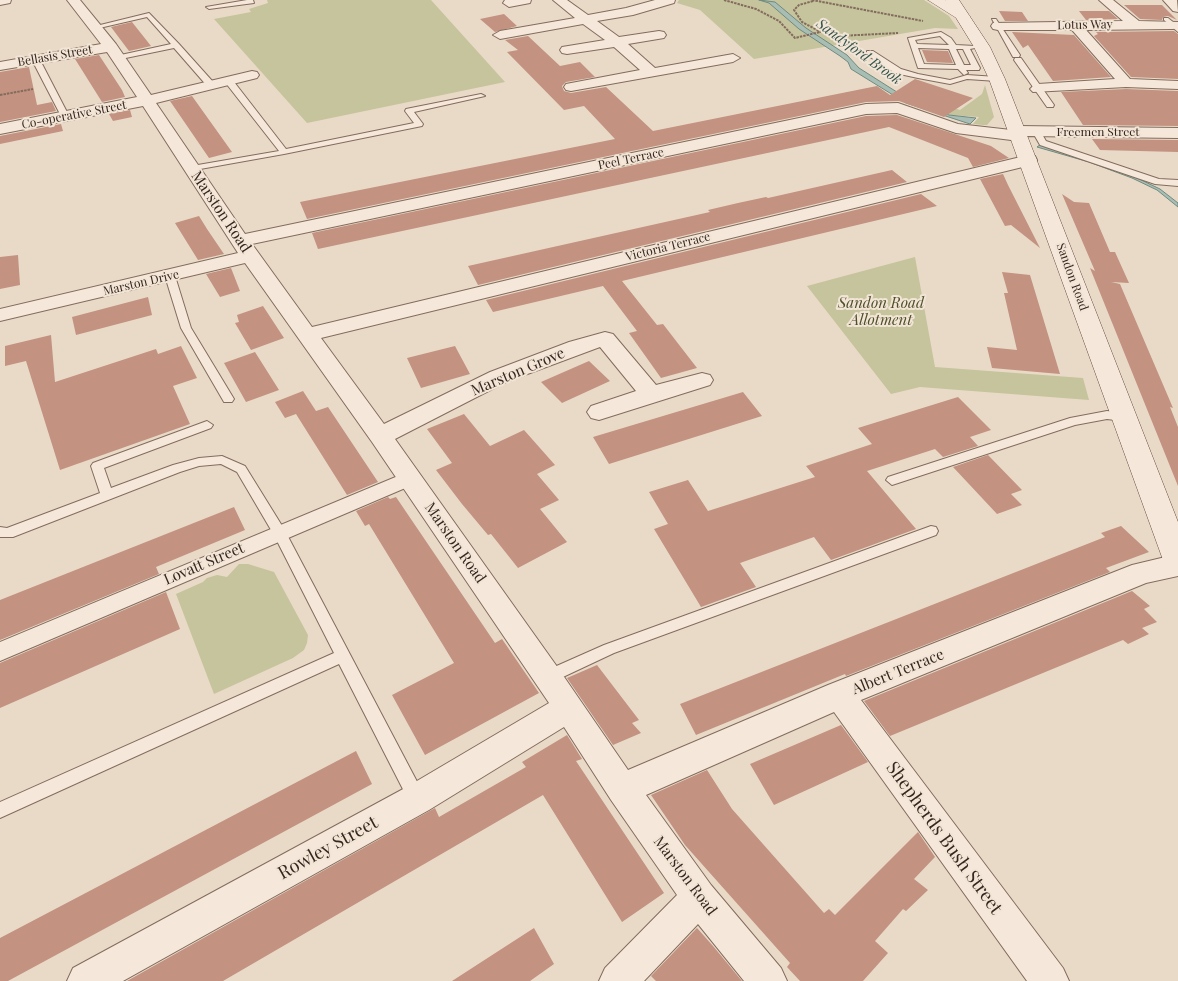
<!DOCTYPE html>
<style>
body{margin:0}
canvas{display:block;background:#e9d9c7}
</style>
<canvas width="1178" height="981"></canvas>
<script>
const c = document.querySelector('canvas').getContext('2d');
c.lineJoin = 'round';
function fillPath(path, color) { c.fillStyle = color; c.fill(path, 'evenodd'); }
const toPath = rows => new Path2D(rows.map(r => 'M' + r).join(''));
function trace(path, color, width, dash) { c.strokeStyle = color; c.lineWidth = width; c.lineCap = dash ? 'butt' : 'round'; c.setLineDash(dash || []); c.stroke(path); }
function write(font, color, halo, rows, align = 'center') {
  c.font = font + ' "Playfair Display",serif'; c.lineWidth = 4; c.setLineDash([]); c.textBaseline = 'middle'; c.strokeStyle = halo; c.fillStyle = color; for (const [text, x, y, turn = 0] of rows) {
    c.save(); c.translate(x, y); c.rotate((+turn || 0) * Math.PI / 180); c.textAlign = isNaN(turn) ? turn : align; if (halo) c.strokeText(text, 0, 0); c.fillText(text, 0, 0); c.restore();
  }
}
fillPath(toPath([
 [267,0,431,0,505,82,307,123,214,19,251,12,249,9,268,3],
 [679,0,924,0,949,16,958,29,935,28,754,59,700,10,677,3],
 [985,85,994,117,987,125,983,125,973,124,979,117,950,115,913,101,908,93,960,110,982,94],
 [915,257,935,367,1083,378,1089,400,920,387,891,394,807,286],
 [239,564,248,564,274,572,308,635,307,643,304,650,293,658,214,694,176,594,203,582,207,578,217,575,227,577]
]), '#c6c49c');
const water = toPath([
 [759,0,775,2,806,28,847,55,859,68,911,101,949,115,976,118,970,124,906,103,851,69,848,62,840,56,799,29,769,3,759,0],
 [1041,144,1135,177,1160,189,1178,203,1178,207,1157,190,1132,178,1089,162,1037,147,1041,144]
]);
fillPath(water, '#a8beb4');
trace(water, '#6f8b80', 1);
fillPath(toPath([
 [1124,5,1162,5,1177,20,1168,16,1163,17,1162,20,1140,19],
 [999,11,1022,12,1028,21,1005,21],
 [1079,11,1109,11,1118,19,1086,20],
 [504,14,517,26,495,32,480,19],
 [132,22,151,46,129,51,111,27],
 [1174,31,1178,34,1178,79,1131,77,1094,36,1098,34,1096,32],
 [1012,32,1074,35,1111,77,1053,81,1028,45,1023,48],
 [528,36,560,66,580,62,595,77,566,82,562,86,564,91,571,93,606,87,653,131,877,86,890,95,915,79,973,98,944,117,899,101,866,102,307,219,300,202,615,139,584,106,564,110,507,52,518,50,505,40],
 [922,50,948,51,953,63,927,62],
 [99,55,122,90,125,97,102,102,75,59],
 [29,67,37,105,52,102,56,111,0,122,0,72],
 [1126,89,1178,91,1178,126,1083,125,1061,92],
 [192,96,232,152,209,158,170,101],
 [130,110,132,117,113,121,109,114],
 [897,115,991,146,1009,158,973,167,968,158,889,127,318,249,312,233,866,116],
 [61,124,63,131,0,144,0,136],
 [1092,139,1178,140,1178,152,1100,150],
 [892,170,907,182,478,285,468,266,710,212,708,210,738,203,766,197,768,198],
 [1003,174,1008,185,1040,248,1011,225,1005,226,980,179],
 [921,194,937,206,622,281,657,325,663,324,697,368,661,378,629,333,637,331,603,286,493,312,486,300],
 [1062,194,1074,202,1089,203,1110,252,1115,252,1129,283,1111,282,1120,284,1173,408,1170,407,1178,427,1178,486,1090,268,1095,271],
 [199,216,207,229,224,254,198,260,175,223],
 [18,255,20,285,0,289,0,257],
 [231,268,240,291,220,297,206,274],
 [1002,272,1030,275,1060,374,992,368,987,347,1017,350,1004,293,1008,293],
 [148,297,152,315,76,335,72,317],
 [263,306,284,338,251,350,235,323,239,322,237,315],
 [51,335,55,382,156,349,158,354,181,346,197,378,173,386,190,424,60,470,26,361,5,366,5,346],
 [455,346,470,374,421,388,407,358],
 [255,352,279,390,246,402,224,363],
 [589,361,610,381,562,403,541,382],
 [303,391,316,411,328,407,378,482,347,495,296,414,285,418,275,402],
 [743,392,762,416,609,464,593,437],
 [958,397,991,430,970,437,978,446,943,457,935,449,867,471,916,529,831,560,814,537,740,563,756,587,701,607,654,529,668,524,649,492,688,480,708,511,815,477,806,466,872,444,858,428],
 [464,414,490,446,524,430,555,465,537,474,559,500,540,509,567,542,518,568,491,534,488,535,462,504,436,470,452,463,427,429],
 [988,455,1022,490,1011,494,1022,505,997,514,953,467],
 [388,497,390,499,396,497,495,643,502,639,539,693,425,755,392,695,454,663,369,524,365,526,356,511],
 [234,507,245,530,156,567,159,574,0,640,0,600],
 [1121,526,1149,552,1106,568,1110,572,846,676,845,674,696,735,680,704,1105,537,1101,533],
 [1132,591,1150,606,1144,609,1157,622,1142,628,1149,634,1128,644,1123,640,890,736,864,701],
 [166,592,180,629,0,708,0,663],
 [597,665,639,720,632,723,641,733,613,745,567,678],
 [841,725,868,762,774,805,750,764],
 [567,735,582,759,576,761,664,893,622,922,543,795,223,981,127,981,435,808,439,817,526,767,522,762],
 [356,751,372,784,8,981,0,981,0,938],
 [707,770,732,809,824,913,829,909,835,915,918,832,935,857,914,879,928,890,906,911,903,909,875,941,888,953,863,981,800,981,787,967,790,963,685,845,651,795],
 [534,928,554,964,530,981,452,981],
 [697,928,713,946,742,981,656,981,651,976]
]), '#c39281');
const service = toPath([
 [247,0,253,0,254,3,209,9,206,7,247,0],
 [149,13,179,44,214,83,214,87,208,87,174,48,116,60,116,56,171,44,147,17,95,29,92,27,149,13],
 [1164,18,1168,18,1178,26,1178,32,1164,20,1164,18],
 [992,19,996,19,1020,55,1019,57,1013,57,992,19],
 [941,32,951,38,956,45,975,46,975,48,970,49,980,68,979,70,966,70,968,73,964,75,958,69,918,68,908,38,941,32],
 [940,36,949,45,917,44,915,40,940,36],
 [918,48,949,49,956,65,924,64,918,48],
 [956,49,963,49,971,65,964,65,956,49],
 [867,51,873,51,901,69,918,74,950,80,967,75,997,77,1001,79,997,81,967,79,950,84,918,78,895,73,867,55,867,51],
 [33,58,40,60,69,116,68,118,61,116,32,60,33,58],
 [1015,58,1021,58,1054,105,1053,107,1047,107,1014,60,1015,58],
 [225,78,231,78,286,149,414,123,405,111,406,109,481,94,485,96,414,112,423,124,422,126,284,154,189,171,188,169,192,166,279,151,225,82,225,78],
 [1033,129,1039,129,1046,141,1159,179,1178,180,1178,186,1155,184,1040,145,1032,131,1033,129],
 [170,273,175,276,191,328,234,399,232,402,224,402,181,328,165,276,170,273],
 [1107,411,1123,413,1129,417,1123,421,1107,419,1075,425,892,485,886,480,888,477,1070,418,1107,411],
 [207,421,213,425,211,428,104,468,111,488,173,465,199,458,222,456,245,466,284,529,423,793,425,799,423,805,417,807,411,805,339,664,0,818,0,802,334,653,274,535,237,472,221,464,199,466,180,472,13,537,0,537,0,527,7,528,100,493,91,466,93,463,207,421],
 [931,526,936,527,938,531,936,535,614,653,548,684,543,682,541,677,543,672,604,645,931,526]
]);
const pedestrian = toPath([
 [410,471,417,473,419,478,417,483,0,661,0,642,410,471]
]);
const minor = toPath([
 [0,0,11,0,10,3,0,5,0,0],
 [67,0,80,0,116,44,151,95,252,71,257,72,259,75,257,78,156,103,245,234,866,104,898,103,958,124,1011,130,1018,126,1178,128,1178,138,1027,136,1025,139,1019,141,956,133,897,113,866,114,252,244,312,327,1029,155,1035,156,1037,160,1035,164,321,338,384,424,490,372,569,342,605,332,613,334,656,385,702,373,710,375,713,380,710,385,599,420,591,418,587,412,591,406,636,391,600,347,506,382,395,439,558,668,628,770,828,685,1132,565,1178,554,1178,576,1146,583,861,700,1063,968,1069,981,1027,981,834,712,646,795,711,885,781,968,787,981,744,981,698,924,644,981,599,981,605,968,677,895,611,800,564,727,429,810,123,981,67,981,73,968,405,788,549,703,372,442,245,263,0,321,0,309,238,253,143,106,0,134,0,124,137,97,107,52,0,70,0,62,101,44,67,0],
 [505,0,531,0,530,3,509,7,503,3,505,0],
 [553,0,567,0,588,15,626,8,655,0,675,0,674,3,633,15,597,21,619,37,659,31,664,32,666,35,664,38,628,44,655,68,733,54,740,58,733,62,571,91,566,90,564,87,566,84,640,70,614,47,567,54,562,53,560,50,562,47,605,40,583,24,500,39,493,35,500,31,575,18,553,0],
 [1099,0,1113,0,1139,21,1178,22,1178,28,1173,29,1086,30,1130,79,1178,81,1178,89,1126,87,1033,92,1030,89,1033,86,1038,84,1115,79,1072,30,998,30,993,29,991,26,993,23,1123,21,1099,0],
 [1163,0,1177,0,1178,12,1173,11,1163,0]
]);
const tertiary = toPath([
 [928,0,945,0,970,16,968,19,958,19,928,0]
]);
const secondary = toPath([
 [945,0,959,0,990,47,1005,79,1178,522,1178,572,1168,568,1163,560,989,79,974,47,945,0]
]);
trace(service, '#836c5e', 2);
trace(pedestrian, '#836c5e', 2);
trace(minor, '#836c5e', 2);
trace(tertiary, '#836c5e', 1);
trace(secondary, '#654d42', 1);
trace(toPath([
 [724,0,756,9,779,21,795,38,820,32],
 [812,0,923,21],
 [813,1,799,5,794,10,802,22,821,32,839,36,898,33],
 [0,95,33,89]
]), '#836c5e', 2, [2.5, 1]);
fillPath(service, '#f5e8da');
fillPath(pedestrian, '#f5e8da');
fillPath(minor, '#f5e8da');
fillPath(tertiary, '#f5e8da');
fillPath(secondary, '#f5e8da');
write('12px', '#352720', '#f2e5d6', [
 ["Lotus Way",1085,25,-1],
 ["Bellasis Street",55,56,-10],
 ["Co-operative Street",74,115,-11],
 ["Freemen Street",1098,132],
 ["Peel Terrace",631,159,-12],
 ["Victoria Terrace",668,247,-14],
 ["Sandon Road",1072,277,70],
 ["Marston Drive",141,283,-13]
]);
write('italic 14px', '#31534b', '#f2e5d6', [
 ["Sandyford Brook",859,52,36]
]);
write('15px', '#352720', '#f2e5d6', [
 ["Marston Road",221,212,56],
 ["Marston Grove",518,372,-23],
 ["Marston Road",455,543,55],
 ["Lovatt Street",204,564,-23],
 ["Albert Terrace",898,672,-22],
 ["Marston Road",685,876,53]
]);
write('italic 15px', '#4c4f29', '#f2e5d6', [
 ["Sandon Road",881,303],
 ["Allotment",881,320]
]);
write('18px', '#352720', '#f2e5d6', [
 ["Shepherds Bush Street",944,838,54],
 ["Rowley Street",328,848,-29]
]);
</script>
